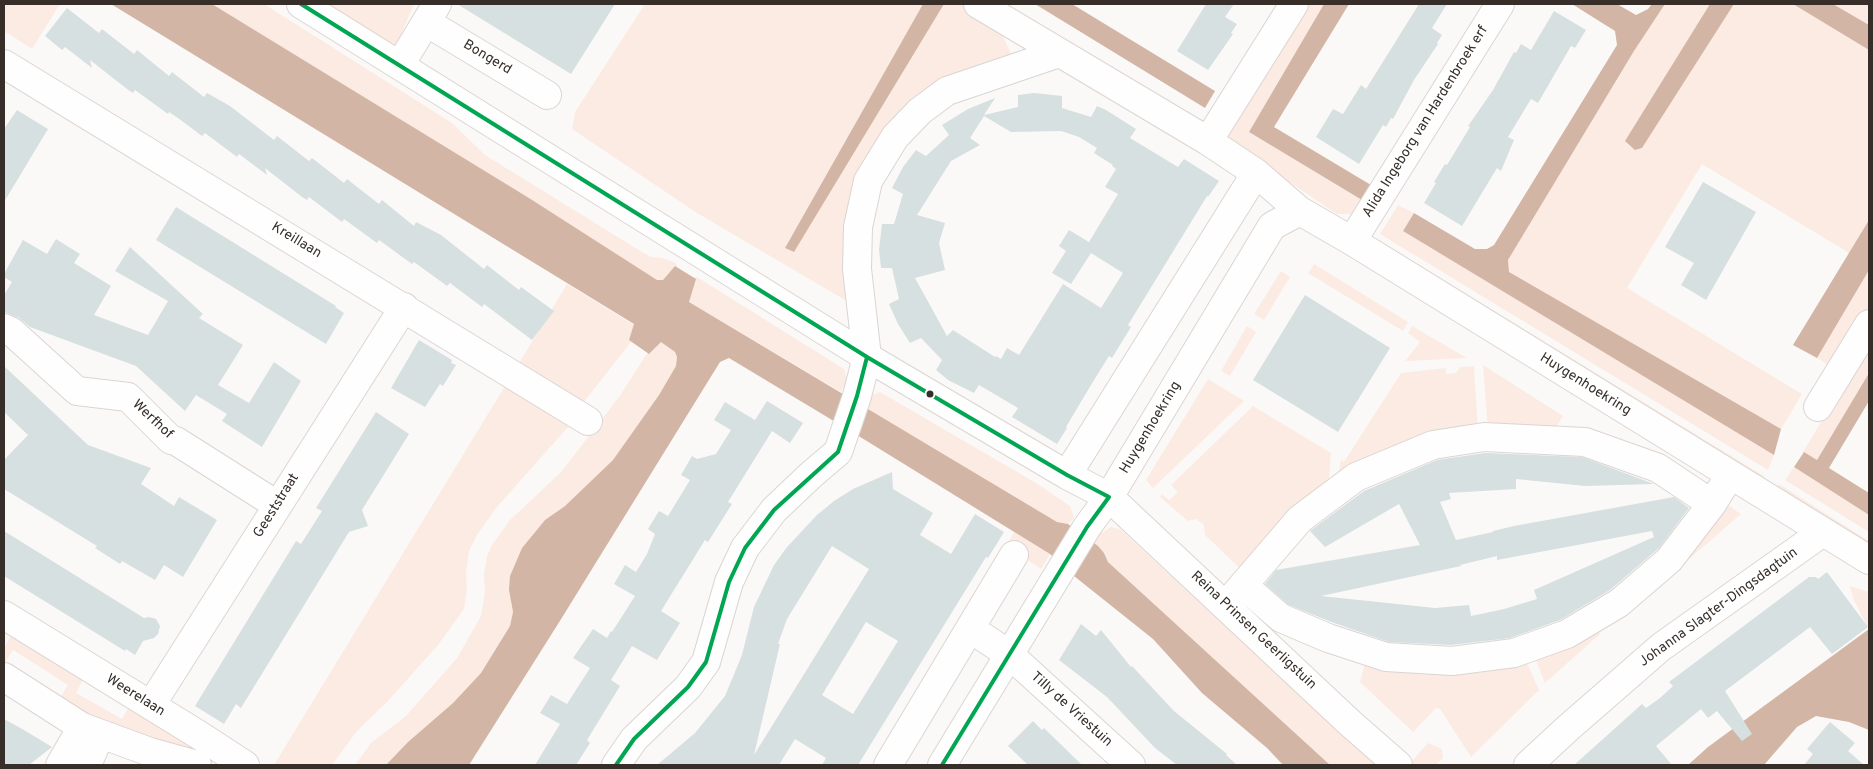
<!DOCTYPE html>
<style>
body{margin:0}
#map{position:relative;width:1873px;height:769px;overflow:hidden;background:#fbf9f7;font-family:Overpass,sans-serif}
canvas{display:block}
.frame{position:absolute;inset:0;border:5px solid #372e29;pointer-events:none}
</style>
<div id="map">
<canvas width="1873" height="769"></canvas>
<div class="frame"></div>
</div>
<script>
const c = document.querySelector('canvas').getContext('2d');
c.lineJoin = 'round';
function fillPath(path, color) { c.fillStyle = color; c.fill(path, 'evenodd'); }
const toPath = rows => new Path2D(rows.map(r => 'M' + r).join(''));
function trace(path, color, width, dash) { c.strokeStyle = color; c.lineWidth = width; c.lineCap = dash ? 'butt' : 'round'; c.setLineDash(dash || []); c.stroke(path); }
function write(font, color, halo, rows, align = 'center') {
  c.font = font + ' Overpass,sans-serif'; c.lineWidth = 4.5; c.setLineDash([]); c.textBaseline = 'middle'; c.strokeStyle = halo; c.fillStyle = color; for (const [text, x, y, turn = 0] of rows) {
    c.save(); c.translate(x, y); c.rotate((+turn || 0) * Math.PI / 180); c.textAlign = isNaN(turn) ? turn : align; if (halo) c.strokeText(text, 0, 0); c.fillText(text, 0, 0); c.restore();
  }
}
fillPath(toPath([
 [4,4,60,4,32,49,4,31],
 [212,4,264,4,452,123,485,155,642,252,651,257,662,258,676,263,677,268,675,266,663,280,657,281,529,198],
 [322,4,414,4,395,49],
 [645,4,923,4,785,248,794,252,944,4,965,4,964,5,999,29,1013,57,889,125,874,145,853,187,847,210,844,233,850,303,697,213,572,129,575,112],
 [1302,4,1324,4,1249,132,1362,200,1355,214,1337,214,1222,137],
 [1665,4,1710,4,1635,150,1642,148,1734,4,1793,4,1869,50,1869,220,1849,253,1702,164,1627,288,1802,394,1781,429,1509,273,1508,260,1634,51],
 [1833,4,1869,4,1869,25],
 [1398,205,1414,213,1403,231,1774,455,1768,470,1380,234],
 [1379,240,1764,476,1760,482,1383,249],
 [1314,264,1408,322,1403,331,1308,273],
 [1869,270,1869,306,1832,367,1817,358],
 [1281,271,1290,277,1264,320,1254,314],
 [697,277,844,369,847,380,841,392,689,302,695,279,693,278],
 [567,284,634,325,629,340,631,342,583,403,519,363],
 [1247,326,1256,332,1230,376,1221,371],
 [1412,326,1467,358,1405,361,1420,342,1408,333],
 [661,342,675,352,677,357,676,366,659,395,613,460,565,506,545,520,522,548,510,576,511,602,513,612,510,626,481,673,453,703,408,742,386,765,355,765,371,743,406,716,457,658,481,616,485,591,484,574,487,556,492,545,510,520,561,472,619,397,648,352,650,354],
 [1869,342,1869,373,1817,460,1803,452],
 [1483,365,1563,416,1553,433,1488,430],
 [1474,366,1478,432,1338,478,1341,459,1344,462,1401,373,1446,368,1446,374,1456,373,1460,367],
 [1208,379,1244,401,1153,488,1146,480],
 [505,386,569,426,496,508,477,535,469,551,466,573,467,590,464,609,438,645,388,701,357,731,332,765,274,765],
 [880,392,1036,483,1070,506,1074,518,1068,524,1057,522,866,408,870,396],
 [1253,406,1331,453,1328,490,1248,576,1205,535,1204,525,1196,519,1188,521,1160,497,1162,494,1169,500,1178,492,1171,485],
 [1794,467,1869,515,1869,532,1785,480],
 [1779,484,1869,541,1869,550,1775,491],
 [1722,501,1741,514,1665,580],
 [1111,527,1120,529,1376,765,1330,765,1108,562,1104,553,1094,544,1092,539],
 [1014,532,1050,554,1041,569,1007,546],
 [1850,586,1869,592,1869,630,1853,598],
 [1597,627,1600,634,1545,683,1533,653],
 [12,634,84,678,76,693,122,719,130,705,201,750,204,758,109,727,59,699,68,685,13,650,4,664,4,648],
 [1524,656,1539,690,1471,757,1440,709,1436,708,1413,732,1360,682,1366,658],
 [1428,743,1442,749,1443,758,1436,765,1411,765,1409,764]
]), '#fcebe2');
fillPath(toPath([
 [111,4,212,4,529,198,657,280,663,280,675,266,696,279,689,302,1057,522,1068,524,1098,546,1104,553,1108,562,1330,765,1283,765,1267,748,1202,693,1153,639,1074,576,1050,554,857,435,729,358,720,362,558,624,469,765,386,765,408,742,453,703,481,673,510,626,513,612,509,590,510,576,522,548,545,520,565,506,613,460,659,395,676,366,677,357,675,352,661,342,649,354,629,340,634,324],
 [923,4,944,4,794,252,785,248],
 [1035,4,1072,4,1215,91,1205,108],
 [1324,4,1349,4,1274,127,1371,185,1362,200,1249,132],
 [1572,4,1617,4,1636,15,1648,9,1652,4,1665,4,1634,51,1508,260,1509,272,1781,429,1774,455,1403,231,1414,213,1475,249,1487,249,1494,245,1617,45,1615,31],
 [1710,4,1734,4,1642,148,1635,150,1625,141],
 [1793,4,1833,4,1869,25,1869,50],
 [1869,220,1869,270,1817,358,1793,345],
 [1869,373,1869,401,1829,468,1869,493,1869,515,1794,467,1804,452,1817,460],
 [1869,629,1869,730,1849,722,1816,716,1797,727,1764,765,1688,765,1708,747]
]), '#d2b5a4');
fillPath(toPath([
 [457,4,615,4,571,74],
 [1206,4,1234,4,1225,17,1237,24,1231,33,1233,34,1208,70,1177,51],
 [1419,4,1447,4,1432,28,1442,35,1437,43,1438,44,1414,80,1393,119,1391,118,1386,127,1383,125,1359,164,1316,137,1333,109,1343,114,1361,85,1366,89],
 [67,8,99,33,102,29,134,54,137,50,169,76,172,72,204,97,207,93,230,106,274,140,277,136,309,161,312,158,344,183,347,179,379,204,382,200,414,226,416,222,441,235,484,269,487,265,519,290,521,287,554,311,532,340,484,304,482,307,450,283,447,286,414,262,412,264,379,240,377,243,344,219,342,222,309,197,307,200,302,197,265,168,267,175,239,154,237,157,205,133,202,136,178,118,169,112,168,114,135,90,133,93,127,89,90,60,92,68,65,47,62,50,45,36],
 [1554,11,1586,30,1575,48,1571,46,1538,103,1531,99,1508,137,1514,140,1501,171,1497,168,1462,226,1424,203,1436,183,1434,182,1445,164,1447,165,1470,127,1468,126,1493,90,1514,52,1516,53,1521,44,1531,50],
 [1034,93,1062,96,1062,108,1091,117,1097,106,1106,110,1136,129,1130,138,1178,167,1184,159,1219,181,1208,197,1207,196,1128,325,1131,327,1112,358,1109,356,1091,385,1066,427,1067,428,1057,444,1012,417,1018,408,979,385,974,393,948,380,936,370,942,360,921,338,910,343,898,324,889,304,899,299,892,268,881,268,879,250,882,224,894,224,903,194,892,188,903,167,916,150,926,156,949,135,942,125,968,109,995,98,984,115,1018,107,1018,95],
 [984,116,1011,132,1061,131,1079,137,1097,148,1094,153,1113,165,1112,166,1116,169,1105,187,1118,194,1089,242,1069,230,1059,246,1066,251,1052,273,1071,284,1091,253,1123,273,1101,308,1063,284,1019,355,1007,348,1001,359,996,356,995,357,953,330,947,336,915,278,945,270,939,243,945,223,917,215,951,161,980,145,970,138],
 [17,110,48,129,4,202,4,129],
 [1703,182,1756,212,1706,300,1681,285,1694,263,1665,247],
 [176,207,336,306,335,307,344,313,326,344,156,240],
 [56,239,80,254,74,263,111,286,94,315,148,335,168,301,115,271,130,247,203,314,199,318,243,345,218,385,249,403,274,362,301,381,262,447,222,421,227,414,196,395,185,411,136,366,30,327,19,318,4,312,4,295,12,282,4,277,4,274,23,240,47,254],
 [1305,295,1390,348,1338,432,1253,380],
 [419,340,452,360,451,363,456,365,443,386,440,384,425,407,391,388],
 [4,366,88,445,151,468,141,484,174,506,179,497,217,520,183,577,164,565,155,580,122,561,120,564,95,548,97,546,4,489,4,460,28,435,4,412],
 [767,401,803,423,790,443,772,431,728,502,732,504,708,542,705,540,661,611,680,623,657,660,632,646,611,680,620,686,587,740,590,743,576,765,535,765,560,724,540,713,551,695,567,704,590,668,573,658,593,629,607,638,611,631,612,632,635,596,614,584,625,565,636,572,647,554,655,534,648,529,659,511,668,516,690,480,681,475,692,456,697,459,716,454,731,430,714,420,725,402,755,420],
 [376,412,409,434,362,510,368,526,349,532,241,708,236,704,224,724,195,706,296,541,301,544,322,511,316,508],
 [1485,453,1582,457,1654,484,1585,486,1516,479,1516,489,1449,493,1451,499,1440,502,1456,540,1493,532,1493,531,1514,526,1674,497,1689,508,1659,548,1610,590,1560,620,1510,638,1451,645,1389,642,1334,623,1289,605,1265,584,1276,570,1420,545,1399,504,1325,547,1310,531,1364,491,1437,460],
 [1652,531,1654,537,1534,590,1537,599,1504,609,1471,616,1469,605,1435,608,1321,596,1461,566,1460,565,1497,556,1497,560],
 [892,472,893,489,933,513,920,535,951,554,975,514,1004,532,988,558,986,557,858,765,822,765,826,758,795,739,779,765,657,765,695,733,725,696,742,655,754,607,774,565,787,547,817,515,834,501,853,489],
 [832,546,869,569,754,755,780,644,778,644,787,619],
 [866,622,898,641,853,714,822,695],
 [4,531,144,618,149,617,156,619,160,626,158,634,154,638,143,641,135,655,126,649,125,651,4,576],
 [1827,572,1868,627,1832,654,1810,627,1725,691,1752,734,1742,741,1717,711,1708,718,1701,709,1656,746,1672,765,1574,765,1642,704,1646,708,1660,698,1673,686,1669,682,1809,577,1816,577,1818,579],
 [1081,624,1096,636,1101,630,1131,667,1132,666,1174,711,1227,754,1226,755,1237,765,1177,765,1155,748,1107,697,1059,660],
 [4,719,24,730,52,747,29,765,4,765],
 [1033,721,1042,730,1044,728,1082,765,1028,765,1008,746],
 [1830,722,1855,743,1848,751,1864,765,1804,765,1813,754,1807,749]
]), '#d6e0e0');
const minor = toPath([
 [301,4,867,357,1067,475,1109,497,1350,723,1398,765],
 [978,4,1208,141,1256,173,1300,211,1352,241,1869,560],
 [426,22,547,95],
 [4,64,588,421],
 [400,65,437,4],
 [1208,141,1294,4],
 [1352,241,1500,4],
 [4,328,12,332,77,391,128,397,171,440,176,441,277,505],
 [1818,407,1869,324],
 [1067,475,1256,173],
 [1243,585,1281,618,1328,638,1386,657,1452,661,1514,653,1567,634,1619,603,1669,560,1712,504,1730,475],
 [1232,598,1300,519,1356,477,1433,445,1484,437,1585,442,1658,468,1712,504],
 [4,615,199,735,245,765],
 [971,629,1010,655,1131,765],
 [4,677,82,727,150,752,197,765],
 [151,705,404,307],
 [60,765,82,727],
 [87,765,100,735],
 [616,765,634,739,688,687,706,662,729,582,745,548,774,510,812,474,838,452,857,396,867,357,857,269,858,227,868,181,895,137,920,111,947,91,1059,53],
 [888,765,1014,555],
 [942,765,1087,527,1109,497,1272,226,1300,211],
 [1528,765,1568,728,1661,647,1823,532]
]);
trace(minor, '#dbd5d2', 30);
trace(minor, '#fefefe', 28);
trace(toPath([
 [301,4,867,357,1067,475,1109,497,1087,527,942,765],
 [616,765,634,739,688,687,706,662,729,582,745,548,774,510,838,452,857,396,867,357]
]), '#00a651', 4);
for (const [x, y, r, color] of [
 [930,394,4.5,"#372e29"]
]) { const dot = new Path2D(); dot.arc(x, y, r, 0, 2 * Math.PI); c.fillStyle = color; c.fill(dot); trace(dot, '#fff', 2); }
write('14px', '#372e29', '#fff', [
 ["Bongerd",487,58,31],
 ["Alida Ingeborg van Hardenbroek erf",1426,122,-58],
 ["Kreillaan",296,241,31],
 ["Huygenhoekring",1585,385,32],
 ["Werfhof",152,420,43],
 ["Huygenhoekring",1151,428,-59],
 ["Geeststraat",277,506,-58],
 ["Johanna Slagter-Dingsdagtuin",1719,608,-36],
 ["Reina Prinsen Geerligstuin",1253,631,43],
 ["Weerelaan",135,696,32],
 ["Tilly de Vriestuin",1071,710,42]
]);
</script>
